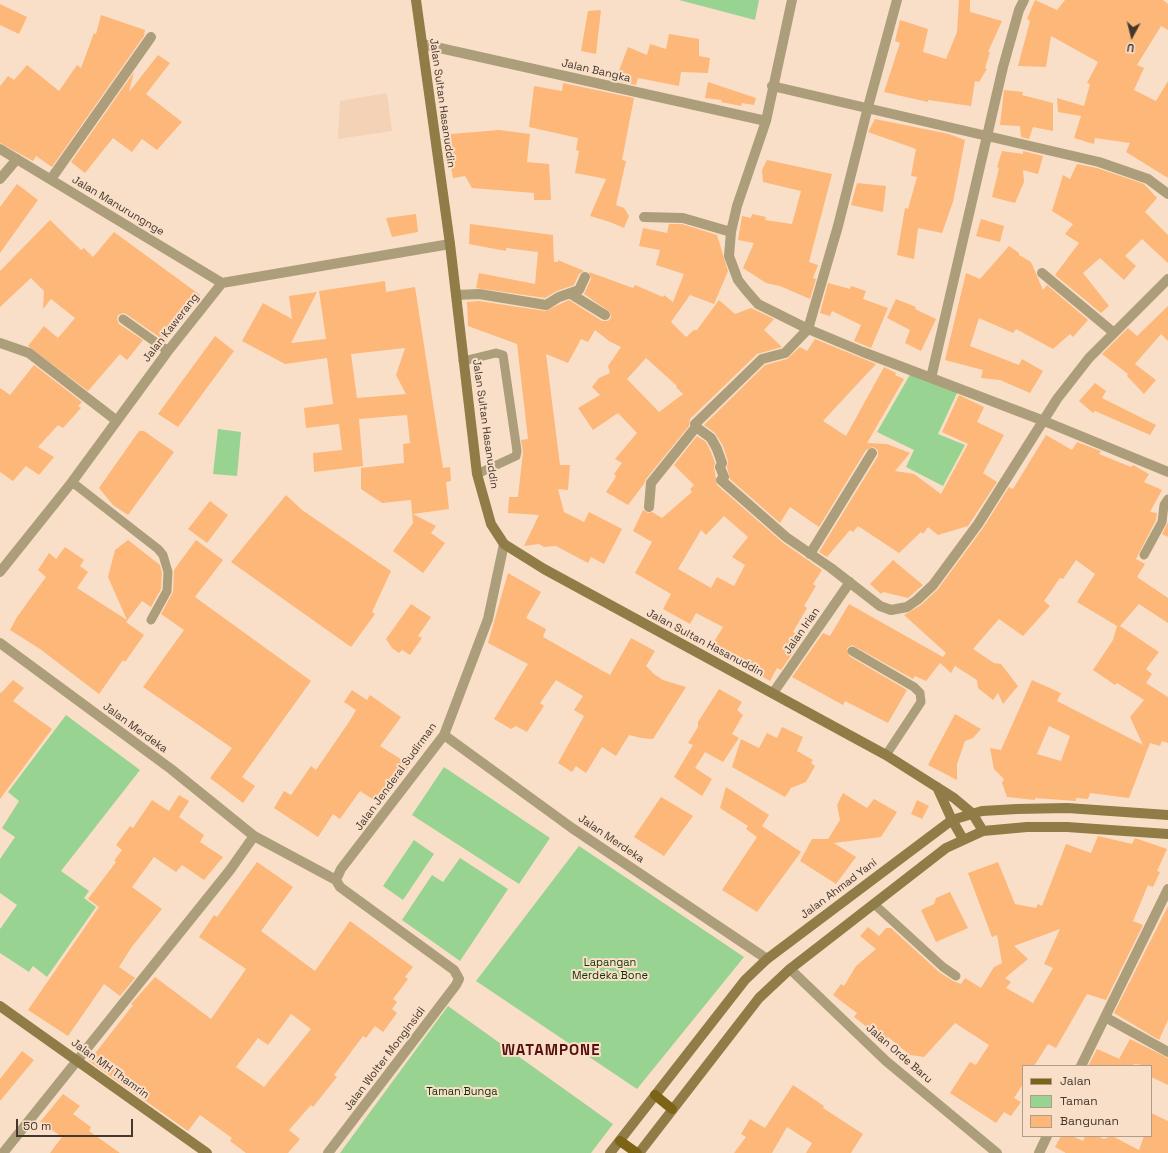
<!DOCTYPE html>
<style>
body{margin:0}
#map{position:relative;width:1168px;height:1153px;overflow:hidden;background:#fadfc8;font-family:"Space Grotesk",sans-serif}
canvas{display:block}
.legend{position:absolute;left:1022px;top:1065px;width:130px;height:72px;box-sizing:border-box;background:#fadfc8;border:1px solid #b09c8b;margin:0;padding:5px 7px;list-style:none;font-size:12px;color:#42382f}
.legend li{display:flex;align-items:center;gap:8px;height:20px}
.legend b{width:20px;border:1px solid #b09c8b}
.north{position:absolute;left:1112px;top:16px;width:40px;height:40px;-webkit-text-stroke:3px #fadfc8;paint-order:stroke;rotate:187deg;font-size:11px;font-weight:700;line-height:16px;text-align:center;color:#42382f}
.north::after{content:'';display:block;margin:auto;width:14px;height:18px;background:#42382f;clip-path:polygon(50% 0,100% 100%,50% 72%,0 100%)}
.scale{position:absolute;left:16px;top:1119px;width:117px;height:18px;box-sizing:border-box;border:2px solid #42382f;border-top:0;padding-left:5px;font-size:12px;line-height:14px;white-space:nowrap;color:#42382f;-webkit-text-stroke:3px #fadfc8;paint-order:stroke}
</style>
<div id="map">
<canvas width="1168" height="1153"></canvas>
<ul class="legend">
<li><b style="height:5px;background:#7c6316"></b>Jalan</li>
<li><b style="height:11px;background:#98d391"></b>Taman</li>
<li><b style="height:11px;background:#fcb779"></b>Bangunan</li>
</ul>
<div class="north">U</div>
<div class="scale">50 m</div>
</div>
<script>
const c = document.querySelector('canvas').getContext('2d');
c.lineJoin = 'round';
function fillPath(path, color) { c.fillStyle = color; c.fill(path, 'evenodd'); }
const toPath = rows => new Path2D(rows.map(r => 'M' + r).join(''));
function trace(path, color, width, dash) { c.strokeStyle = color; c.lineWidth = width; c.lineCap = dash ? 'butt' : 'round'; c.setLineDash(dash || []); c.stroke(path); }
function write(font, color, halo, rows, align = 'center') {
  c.font = font + ' "Space Grotesk",sans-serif'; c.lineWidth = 4; c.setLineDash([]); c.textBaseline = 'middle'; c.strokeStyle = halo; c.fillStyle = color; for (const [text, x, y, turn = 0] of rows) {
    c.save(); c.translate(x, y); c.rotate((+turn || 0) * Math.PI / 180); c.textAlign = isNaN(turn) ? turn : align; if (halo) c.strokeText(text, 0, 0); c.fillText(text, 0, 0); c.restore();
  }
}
fillPath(toPath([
 [387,93,392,131,338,139,340,101]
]), '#f3d2b6');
fillPath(toPath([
 [679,0,759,0,755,20],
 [911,373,958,391,938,434,965,445,943,486,906,467,914,450,877,432],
 [218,429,241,432,237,476,213,474],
 [66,715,140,770,61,871,89,891,84,898,96,907,47,977,33,966,29,972,0,953,0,929,17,905,0,893,0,859,15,837,2,828,19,801,8,792],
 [444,767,550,838,519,884,412,815],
 [414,840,434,854,403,900,383,886],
 [579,846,744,957,637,1089,476,981],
 [460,858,508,889,460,961,402,920,432,875,443,882],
 [448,1006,613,1124,591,1153,340,1153]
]), '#98d391');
fillPath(toPath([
 [959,0,970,0,970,12,1002,21,988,52,990,52,985,68,987,69,979,82,975,81,971,106,928,100,928,102,884,92,900,43,895,41,900,20,928,29,923,52,946,59,957,32],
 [1035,0,1057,10,1065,0,1163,0,1168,4,1168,30,1161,26,1137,65,1144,68,1134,90,1156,101,1168,81,1168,178,1126,152,1130,143,1095,138,1094,144,1074,138,1081,116,1058,112,1057,98,1084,106,1090,84,1087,83,1098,62,1051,36,1046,67,1018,66,1030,21,1027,19],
 [0,4,27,17,19,34,0,25],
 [601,10,596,54,581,51,588,11],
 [101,15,145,30,144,36,52,167,36,156,33,161,0,143,0,86,8,76,14,80,27,65,59,91,77,65,81,68,94,33,96,34],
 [669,34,699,39,699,56,710,58,708,73,681,72,679,86,638,78,636,85,615,81,628,47,647,55,650,44,666,49],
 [158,55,170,63,146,94,182,122,157,150,142,139,132,152,113,138,85,173,71,162,134,72,129,92],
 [708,82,756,98,754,105,742,103,741,106,721,102,722,100,705,98],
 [563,83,634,98,622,160,626,161,616,205,624,208,629,216,624,228,610,222,590,216,606,179,575,173,579,151,576,150,578,138,529,127,534,86,562,91],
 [1004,90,1023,92,1022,95,1053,103,1053,131,1033,127,1029,139,1021,137,1020,126,1000,125],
 [875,119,949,134,965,140,953,202,942,233,918,228,914,259,897,255,905,208,908,209,917,177,911,176,916,149,868,132],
 [499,130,530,134,527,162,549,164,551,200,534,200,534,193,472,188,465,176,453,178,450,162,451,134],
 [1002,151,1023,154,1023,151,1043,156,1038,174,1023,170,1024,182,1015,203,992,197,999,168,997,167],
 [767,160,832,174,809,262,818,265,813,278,816,279,810,299,780,286,766,283,743,268,754,243,738,240,742,216,751,218,752,214,766,217,765,220,792,224,801,191,763,182,762,170],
 [1077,164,1097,168,1144,184,1157,198,1145,212,1168,235,1168,263,1142,239,1125,256,1136,266,1124,280,1100,258,1083,273,1109,306,1101,313,1055,275,1079,243,1065,234,1073,224,1052,211,1063,175,1070,179],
 [857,183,886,186,883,212,851,205],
 [17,184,38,200,0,253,0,207],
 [416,214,418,232,392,237,386,218],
 [981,219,1004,226,1000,242,976,236],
 [50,220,81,250,84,248,93,257,114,232,200,295,165,341,126,314,123,313,118,315,117,319,119,324,143,340,127,360,120,354,88,391,28,346,44,326,58,338,75,318,51,299,43,309,44,291,31,278,0,307,0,271],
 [470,224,553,235,554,262,558,262,558,260,584,271,579,274,574,285,557,291,545,298,476,288,479,273,535,284,538,252,506,248,506,251,469,244],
 [669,224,682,224,717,235,728,271,714,304,690,295,671,322,686,337,694,330,697,330,719,300,735,314,751,308,774,319,764,330,782,347,757,354,690,419,689,426,646,479,644,484,628,505,606,492,614,480,616,476,614,474,622,463,615,459,637,433,618,413,593,430,578,408,600,395,592,387,599,378,610,373,608,366,621,347,609,341,595,330,588,342,581,339,568,363,546,354,560,465,570,465,568,490,558,489,564,512,584,522,589,512,622,529,604,564,591,557,588,563,556,546,544,547,539,544,524,546,539,515,508,513,509,497,518,497,523,452,521,440,528,439,517,344,468,326,467,302,479,301,545,311,569,300,602,321,608,321,611,318,610,312,584,294,591,279,589,272,633,288,635,285,663,297,664,295,673,302,684,274,656,265,660,250,639,246,643,228,667,233],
 [646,358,677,386,676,387,683,394,659,412,627,379],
 [1009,246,1019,253,1019,255,1031,262,1043,290,1047,285,1088,320,1073,337,1070,334,1053,349,1016,329,1013,333,979,318,970,346,1019,365,1022,359,1043,371,1030,393,1000,380,981,378,983,370,945,360,966,273,980,279],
 [385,281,386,292,415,287,443,468,450,467,451,481,446,482,449,509,413,514,436,526,431,533,445,543,423,573,393,551,413,523,411,500,382,503,361,489,361,468,404,463,403,444,410,443,407,415,359,419,363,466,314,472,313,453,342,450,339,424,306,428,304,408,333,404,327,358,285,364,242,341,263,303,292,319,289,296,317,292,291,343,326,339,319,291],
 [405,348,396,375,406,394,357,398,351,354],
 [828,283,850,289,851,286,866,291,863,299,888,308,871,348,854,341,861,325,832,311,830,316,820,313],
 [896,299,916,307,915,309,936,319,921,351,905,343,910,330,887,318],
 [1168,306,1168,341,1161,334,1135,364,1156,380,1144,394,1127,376,1128,374,1102,354,1128,328,1137,336],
 [215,336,234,351,178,427,158,414],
 [815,339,876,364,823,421,846,436,884,367,896,373,895,375,904,379,867,443,887,444,910,453,895,471,914,474,941,494,968,444,942,432,959,395,984,407,977,422,1004,435,983,473,997,482,968,526,938,535,928,527,923,534,921,532,899,553,858,526,853,532,850,530,827,557,819,552,878,456,878,450,873,447,866,450,819,527,790,507,780,523,730,479,727,467,728,461,723,446,715,433,704,425,765,365,787,359,800,347,807,351],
 [34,365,82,402,78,406,81,408,63,428,58,425,38,447,54,457,39,475,26,466,13,481,0,472,0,388,10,395],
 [1095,383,1106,391,1102,398,1156,425,1150,435,1095,411,1093,413,1079,401],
 [139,431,144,431,174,452,128,515,113,505,99,488],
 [1046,435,1072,450,1077,442,1101,451,1099,454,1131,467,1133,465,1149,474,1144,482,1162,490,1150,512,1157,513,1156,520,1136,559,1145,564,1137,577,1168,598,1168,623,1139,604,1120,626,1159,652,1146,669,1152,674,1146,683,1168,697,1168,743,1162,741,1160,746,1150,743,1129,798,1090,793,1088,799,1076,798,1076,801,1035,798,1035,800,1007,797,1002,783,1004,779,994,769,990,748,1001,750,1032,680,1061,693,1057,701,1143,745,1130,717,1144,700,1117,683,1115,685,1093,670,1113,640,1117,626,1077,602,1095,574,1076,560,1063,579,1060,578,1044,601,1050,606,1023,636,999,619,973,649,994,663,1001,664,1018,686,1003,704,998,693,993,700,978,688,977,680,955,666,951,673,940,663,926,681,915,676,913,679,852,645,847,648,849,656,907,690,888,723,845,701,843,705,792,677,823,633,830,636,849,604,943,657,946,653,904,615,921,605,938,589,983,528,1009,487,1013,489],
 [1049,726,1070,736,1061,761,1037,754],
 [697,436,706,442,711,452,715,463,714,467,717,485,782,542,822,570,813,584,816,586,804,606,807,608,793,632,803,638,781,670,777,668,770,681,734,661,735,658,712,645,723,627,696,613,690,624,663,609,671,594,635,573,652,542,633,531,643,510,648,513,652,512,662,518,692,492,690,489,694,485,674,465],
 [724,516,748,537,732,557,745,565,734,586,717,577,711,588,678,569,701,530,706,535],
 [286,495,302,510,391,571,372,612,375,614,351,647,231,562],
 [210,501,228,515,207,543,188,529],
 [1168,522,1168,537,1162,534],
 [128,540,160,565,162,573,161,589,151,607,142,601,126,622,144,635,125,662,123,660,99,694,40,649,10,630,17,617,46,577,38,570,49,553,56,559,65,547,84,560,80,566,88,572,77,588,127,620,108,577,115,550],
 [196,540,223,560,195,597,311,681,242,777,255,786,243,803,210,778,232,748,143,687,184,630,161,614,173,592,174,570],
 [893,560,923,585,908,598,883,592,881,594,870,584],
 [508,573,541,592,526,618,546,629,543,637,610,675,631,638,655,651,646,666,654,674,663,680,686,687,653,739,641,738,629,735,616,756,602,747,586,773,576,766,572,772,558,763,584,716,574,710,583,696,556,680,540,703,544,706,527,732,516,726,511,729,494,719,528,664,488,643],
 [411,604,431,617,418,636,422,638,410,655,402,650,399,653,392,648,386,639],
 [13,680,24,688,13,701,52,729,0,799,0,692,1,693],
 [719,689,742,702,737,710,743,715,732,734,739,738,723,762,705,752,695,768,712,779,702,796,674,777,693,745,688,743,698,727,698,722],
 [352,690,367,700,370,695,401,717,380,746,410,765,397,784,392,781,377,802,360,791,340,819,333,814,318,837,274,808,284,791,291,795,311,766,316,770,349,722,356,710,344,702],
 [955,714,981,729,973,738,965,741,957,764,957,780,928,765],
 [782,727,803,737,797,751,813,760,811,763,815,766,806,782,791,788,785,797,732,767,741,739,759,748,767,733,777,738],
 [726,787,769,815,762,826,801,852,757,912,722,890,757,837,746,829,748,826,720,808],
 [843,793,867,808,874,799,897,812,881,837,834,843,856,857,836,884,800,861,812,839,828,839,840,820,837,805],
 [179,795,189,801,179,817,204,835,200,842,223,857,204,880,182,865,176,872,154,857,132,887,162,909,131,948,119,967,135,978,120,996,104,984,68,1036,28,1010,99,907,88,899,116,862,114,861,122,850,116,845,130,826,133,828,152,800,169,811],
 [661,797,693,816,664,856,634,837],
 [917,800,929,806,922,819,911,814],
 [1098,836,1132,844,1135,838,1167,849,1157,871,1160,872,1153,887,1148,885,1133,921,1143,925,1106,1000,1087,994,1056,1048,1048,1044,1034,1066,1023,1066,1023,1084,1014,1098,1021,1102,1011,1116,1004,1112,996,1123,950,1093,970,1062,976,1065,989,1045,955,1023,924,1057,910,1055,888,1037,885,1041,854,1017,857,1013,833,995,841,984,844,986,856,966,876,949,860,936,868,927,879,936,886,928,891,928,939,972,953,981,961,984,965,978,981,988,994,967,1002,963,997,935,992,937,968,873,998,862,1015,904,1036,908,1038,904,1042,906,1066,844,1091,853],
 [1060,929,1044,964,1053,968,1033,1003,1006,988,1011,982,1005,978,1028,959,1014,946],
 [257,862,293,887,261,931,315,971,350,921,413,967,405,977,408,979,393,999,397,1002,392,1009,397,1013,383,1032,375,1026,366,1038,363,1036,334,1075,337,1077,313,1107,311,1105,289,1130,300,1139,288,1153,246,1153,230,1141,232,1138,200,1115,188,1131,89,1061,133,1005,131,1004,155,977,211,1019,246,969,199,937,214,915,217,917],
 [291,1014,311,1029,264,1087,236,1067,258,1038,268,1045],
 [950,892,968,928,936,942,921,910,934,904,936,898],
 [1168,906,1168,1020,1159,1040,1114,1013],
 [1130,1039,1168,1058,1168,1085,1151,1077,1151,1066,1135,1064,1133,1065,1134,1066,1088,1066,1097,1049,1122,1060,1119,1059],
 [22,1051,34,1060,0,1101,0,1079],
 [793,1085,824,1106,823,1108,863,1134,851,1153,806,1153,812,1143,787,1127,772,1153,734,1153,746,1137,741,1134,750,1119,765,1128],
 [63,1094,80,1106,73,1114,91,1127,89,1131,120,1153,50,1153,62,1137,40,1122],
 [1151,1113,1168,1121,1168,1153,1066,1153,1055,1147,1061,1136,1072,1136,1083,1141,1085,1136,1097,1136,1104,1139,1112,1136,1139,1150,1144,1136,1151,1136]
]), '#fcb779');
trace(toPath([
 [123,319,168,351],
 [463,361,496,353,503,355,517,451,516,456,477,474],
 [72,482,158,549,163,555,168,572,167,591,151,620],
 [1144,555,1162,522,1164,505,1168,499],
 [852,651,914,687,920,693,921,702,886,755],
 [874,904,943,967,956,976]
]), '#ac9e7b', 9);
trace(toPath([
 [792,0,766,121,737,206,731,232,729,256,738,280,745,289,758,304,808,329,863,352,1044,421,1168,472],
 [897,0,868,107,838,226,808,329,785,353,762,359,695,424,696,427,711,438,717,449,722,463,720,467,724,477,721,480,786,537,831,568,880,606,891,610,907,607,917,600,933,585,978,524,1057,399,1089,358,1168,279],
 [422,44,766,121],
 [772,86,1099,162,1148,179,1168,194],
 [0,149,222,283],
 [0,179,17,159],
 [51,179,151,37],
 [644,217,683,218,731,232],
 [1042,273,1113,332],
 [571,294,605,315],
 [456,295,479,294,546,305,559,297,579,290,585,277],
 [0,343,29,353,117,421],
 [931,378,1003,67,1019,10,1024,0],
 [649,507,651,483,696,427],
 [810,554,872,453],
 [0,572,72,482,168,351,222,283,450,244],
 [0,643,171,769,254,836,336,880],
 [773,693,850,582],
 [444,735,572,828,767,959],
 [336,880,341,869,444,735,488,619,504,544],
 [790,969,886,1061,997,1153],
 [1105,1017,1168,1052],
 [1081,1066,1168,889],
 [3,1153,230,870,254,836],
 [328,1153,456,985,459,979,454,970,340,887,336,880],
 [1039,1153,1047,1136]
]), '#ac9e7b', 10);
trace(toPath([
 [416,0,450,244,477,474,491,524,504,544,544,569,886,755,954,798,972,813,983,831],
 [937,787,952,820,963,839],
 [0,1006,207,1153],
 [610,1153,745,980,767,959,952,820,982,811,1017,809,1067,808,1168,815],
 [639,1153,759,998,790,969,946,848,983,831,1027,827,1067,827,1168,834]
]), '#907c46', 10);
trace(toPath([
 [655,1095,672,1109],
 [620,1141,637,1153]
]), '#7c6316', 10);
write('11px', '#42382f', '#fadfc8', [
 ["Jalan Bangka",596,71,13],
 ["Jalan Sultan Hasanuddin",442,103,82],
 ["Jalan Manurungnge",118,206,31],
 ["Jalan Kawerang",171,328,-52],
 ["Jalan Sultan Hasanuddin",485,424,82],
 ["Jalan Irian",802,631,-55],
 ["Jalan Sultan Hasanuddin",705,643,28],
 ["Jalan Merdeka",135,728,36],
 ["Jalan Jenderal Sudirman",396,777,-54],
 ["Jalan Merdeka",611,839,34],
 ["Jalan Ahmad Yani",839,889,-37],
 ["Jalan Orde Baru",899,1054,41],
 ["Jalan Wolter Monginsidi",385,1059,-53],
 ["Jalan MH Thamrin",110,1069,36]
]);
write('11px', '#0d3609', '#fadfc8', [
 ["Lapangan",610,963],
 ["Merdeka Bone",610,976],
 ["Taman Bunga",462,1092]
]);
c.letterSpacing = '1px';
write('bold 15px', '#551012', '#fadfc8', [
 ["WATAMPONE",551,1051]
]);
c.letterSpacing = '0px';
</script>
